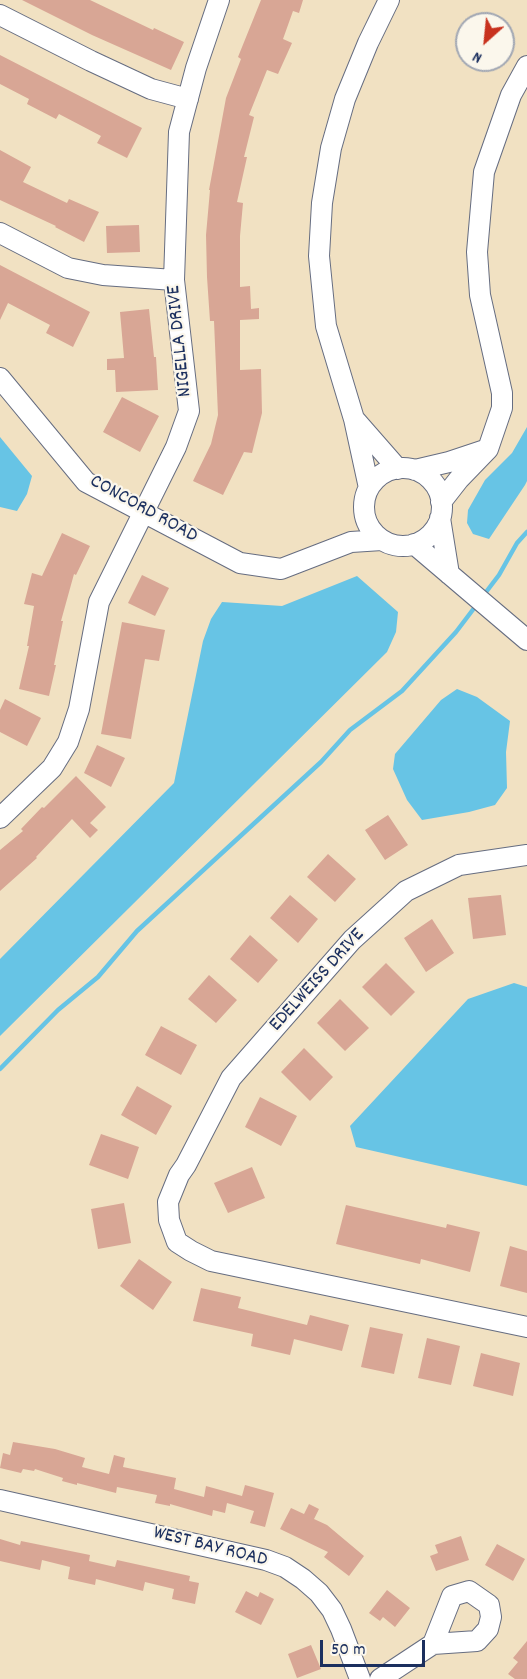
<!DOCTYPE html>
<style>
body{margin:0}
#map{position:relative;width:527px;height:1679px;overflow:hidden;background:#f1e1c2;font-family:Dekko,sans-serif}
canvas{display:block}
.north{position:absolute;left:455px;top:12px;width:60px;height:60px;box-sizing:border-box;background:#fbf7ec;border:2px solid #a1a7b3;border-radius:50%;rotate:207deg;font-size:16px;font-weight:700;line-height:24px;text-align:center;color:#1b2f5e}
.north::after{content:'';display:block;margin:auto;width:21px;height:27px;background:#c8321e;clip-path:polygon(50% 0,100% 100%,50% 72%,0 100%)}
.scale{position:absolute;left:320px;top:1640px;width:105px;height:27px;box-sizing:border-box;border:3px solid #1b2f5e;border-top:0;padding-left:8px;font-size:18px;line-height:21px;white-space:nowrap;color:#1b2f5e;-webkit-text-stroke:4px #fbf7ec;paint-order:stroke}
</style>
<div id="map">
<canvas width="527" height="1679"></canvas>
<div class="north">N</div>
<div class="scale">50 m</div>
</div>
<script>
const c = document.querySelector('canvas').getContext('2d');
c.lineJoin = 'round';
function fillPath(path, color) { c.fillStyle = color; c.fill(path, 'evenodd'); }
const toPath = rows => new Path2D(rows.map(r => 'M' + r).join(''));
function trace(path, color, width, dash) { c.strokeStyle = color; c.lineWidth = width; c.lineCap = dash ? 'butt' : 'round'; c.setLineDash(dash || []); c.stroke(path); }
function write(font, color, halo, rows, align = 'center') {
  c.font = font + ' Dekko,sans-serif'; c.lineWidth = 4.5; c.setLineDash([]); c.textBaseline = 'middle'; c.strokeStyle = halo; c.fillStyle = color; for (const [text, x, y, turn = 0] of rows) {
    c.save(); c.translate(x, y); c.rotate((+turn || 0) * Math.PI / 180); c.textAlign = isNaN(turn) ? turn : align; if (halo) c.strokeText(text, 0, 0); c.fillText(text, 0, 0); c.restore();
  }
}
fillPath(toPath([
 [527,427,527,481,525,485,489,539,473,534,467,523,468,510,485,480,512,453],
 [0,437,32,476,27,494,17,511,0,507],
 [357,576,398,612,396,632,387,652,0,1036,0,959,174,783,203,641,211,619,222,602,282,606],
 [457,689,477,697,510,721,506,752,507,788,495,805,469,812,422,820,407,800,393,769,395,754,441,700],
 [514,983,527,987,527,1186,356,1147,350,1126,468,999]
]), '#67c4e5');
trace(toPath([
 [483,596,499,575,517,543,527,532],
 [0,1069,58,1010,98,977,137,931,321,762,350,730,402,691,456,632,478,603]
]), '#67c4e5', 4.5);
fillPath(toPath([
 [22,0,90,0,153,30,154,28,184,42,171,70,92,35],
 [261,0,303,0,299,13,293,11,283,39,292,43,278,74,267,70,249,115,254,117,244,157,247,157,237,202,243,203,240,236,240,287,250,286,251,309,259,308,259,319,240,320,240,370,261,369,262,413,252,453,244,452,223,495,193,481,211,444,218,415,214,321,210,321,207,277,206,235,210,190,209,190,226,98,241,59,238,57],
 [0,55,142,128,127,158,97,143,101,136,59,114,56,119,27,104,29,99,0,84],
 [0,150,31,167,23,182,67,203,69,199,99,212,84,242,55,227,56,226,0,200],
 [139,225,140,252,107,253,106,226],
 [0,265,90,312,73,347,46,333,50,325,8,303,0,320],
 [149,309,154,357,156,357,158,390,116,392,115,370,107,370,107,359,124,358,120,312],
 [122,397,159,416,140,452,103,432],
 [62,533,90,546,76,575,74,574,61,621,63,621,54,665,56,665,49,696,19,689,29,646,27,646,34,606,24,604,32,573,42,576],
 [142,575,169,588,155,616,128,603],
 [122,622,165,630,159,661,145,659,131,739,101,734],
 [5,699,41,718,27,746,0,732,0,710],
 [97,745,125,758,111,787,84,773],
 [76,776,106,807,90,823,98,830,90,838,72,819,36,857,37,858,0,891,0,850,23,831,21,829,42,807,44,808],
 [388,815,408,845,385,860,365,830],
 [328,854,356,879,335,902,307,877],
 [290,895,318,919,298,943,270,918],
 [501,895,506,935,473,939,468,898],
 [432,919,454,953,426,972,404,938],
 [250,935,278,960,258,983,230,959],
 [386,963,415,992,391,1016,362,987],
 [209,975,237,1000,216,1023,188,999],
 [340,999,369,1028,345,1051,317,1023],
 [161,1026,197,1045,181,1075,145,1055],
 [304,1048,333,1077,310,1101,281,1072],
 [137,1086,172,1106,156,1135,121,1115],
 [260,1097,297,1116,281,1146,245,1127],
 [101,1134,139,1147,128,1179,89,1165],
 [252,1167,265,1198,228,1213,214,1183],
 [124,1203,131,1243,98,1249,91,1209],
 [346,1205,446,1228,447,1224,480,1232,470,1272,421,1259,420,1264,336,1244],
 [510,1246,527,1251,527,1293,500,1286],
 [139,1259,172,1282,153,1310,120,1286],
 [201,1288,241,1297,238,1308,307,1325,310,1315,349,1325,342,1351,294,1339,290,1355,251,1346,253,1334,193,1321],
 [370,1327,403,1334,394,1374,361,1367],
 [427,1338,460,1346,451,1385,418,1378],
 [481,1353,520,1363,513,1396,473,1386],
 [13,1442,55,1449,85,1458,82,1467,109,1474,114,1455,125,1458,123,1467,176,1478,174,1489,204,1497,206,1486,242,1496,245,1485,274,1493,265,1527,250,1523,254,1511,227,1503,225,1513,213,1510,212,1516,170,1504,170,1506,155,1503,157,1495,117,1487,116,1493,77,1483,77,1485,62,1481,63,1478,35,1469,34,1471,23,1469,21,1473,0,1468,3,1453,10,1455],
 [309,1504,319,1509,314,1519,327,1525,364,1556,349,1576,324,1557,328,1552,280,1529,291,1508,304,1514],
 [461,1536,469,1560,436,1571,430,1556,438,1553,435,1545],
 [0,1539,20,1545,21,1541,90,1555,89,1561,115,1567,117,1560,190,1576,189,1581,199,1583,195,1604,172,1599,174,1589,145,1582,143,1591,96,1579,95,1585,68,1579,70,1567,42,1560,40,1570,0,1561],
 [497,1544,525,1559,513,1581,485,1565],
 [387,1590,410,1608,395,1627,383,1617,380,1621,369,1613],
 [246,1591,258,1597,260,1592,274,1599,261,1625,235,1612],
 [527,1641,527,1679,515,1679,508,1674,518,1662,513,1658],
 [311,1645,321,1669,297,1678,288,1654]
]), '#d8a695');
const minor = toPath([
 [0,15,91,61,151,89,188,99],
 [0,233,68,268,103,275,174,280],
 [0,378,86,482,240,563,281,569,351,542,382,540],
 [356,421,398,469],
 '364 507a39 39 0 1 1 78 0a39 39 0 1 1-78 0Z',
 [415,470,449,462,485,450],
 [369,488,354,419,326,326,319,256,322,203,331,148,345,99,368,43,389,0],
 [441,502,459,479,488,449,502,408,502,393,480,295,477,252,484,172,511,95,527,66],
 [440,518,449,574],
 [414,544,527,640],
 [0,818,52,768,68,742,79,709,99,602,176,447,189,411,174,280,179,132,196,68,219,0],
 [527,855,459,865,406,891,352,940,231,1078,186,1165,179,1175,168,1202,169,1220,177,1242,191,1251,211,1261,527,1327],
 [0,1500,266,1560,285,1567,303,1579,319,1593,332,1610,341,1629,360,1679],
 [380,1679,433,1644,477,1641,488,1629,491,1617,489,1605,469,1591,452,1596,433,1644]
]);
trace(minor, '#666d81', 22);
trace(minor, '#fff', 20);
write('20px', '#1b2f5e', '#fbf7ec', [
 ["NIGELLA DRIVE",181,341,-96],
 ["CONCORD ROAD",143,510,29],
 ["EDELWEISS DRIVE",318,981,-48],
 ["WEST BAY ROAD",210,1548,14]
]);
</script>
